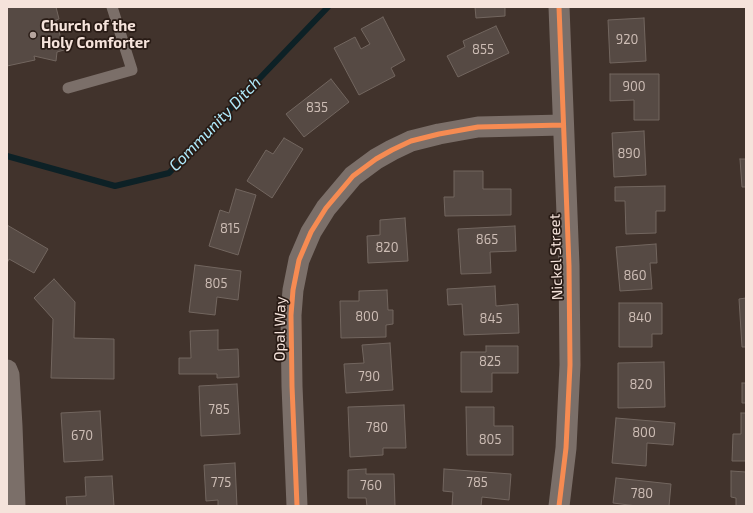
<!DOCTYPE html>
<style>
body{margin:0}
#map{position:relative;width:753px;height:513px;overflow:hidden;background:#41332c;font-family:"Exo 2",sans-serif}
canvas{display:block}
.frame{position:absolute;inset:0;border:8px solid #f5e3db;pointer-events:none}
</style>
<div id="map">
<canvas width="753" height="513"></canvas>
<div class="frame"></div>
</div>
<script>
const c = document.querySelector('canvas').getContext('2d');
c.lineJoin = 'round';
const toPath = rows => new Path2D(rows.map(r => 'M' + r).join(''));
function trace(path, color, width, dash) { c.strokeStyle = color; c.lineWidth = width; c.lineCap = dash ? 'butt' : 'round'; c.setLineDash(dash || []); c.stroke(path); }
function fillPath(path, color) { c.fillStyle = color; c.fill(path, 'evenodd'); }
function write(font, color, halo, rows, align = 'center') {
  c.font = font + ' "Exo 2",sans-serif'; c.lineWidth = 3.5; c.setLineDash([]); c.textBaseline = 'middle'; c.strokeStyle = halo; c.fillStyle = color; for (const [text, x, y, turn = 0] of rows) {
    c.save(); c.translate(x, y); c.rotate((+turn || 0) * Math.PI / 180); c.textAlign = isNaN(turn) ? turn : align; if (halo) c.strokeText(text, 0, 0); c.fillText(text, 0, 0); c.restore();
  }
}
trace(toPath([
 [7,156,115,186,169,173,328,7]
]), '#0d2126', 6);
const building = toPath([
 [7,7,56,7,59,19,56,20,64,50,57,52,56,61,34,56,35,60,7,66,7,7],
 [475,7,505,7,505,16,476,18,475,7],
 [383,17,405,60,391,68,395,76,359,95,334,48,355,37,361,49,370,44,361,29,383,17],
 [644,18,646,61,610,63,608,20,644,18],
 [496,26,509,53,458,77,447,56,465,47,463,41,496,26],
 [610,74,659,74,659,120,634,120,634,100,610,101,610,74],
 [331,79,349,102,304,137,286,114,331,79],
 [644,131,646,175,614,177,612,133,644,131],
 [284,138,303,149,272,198,247,181,266,150,273,154,284,138],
 [740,159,746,159,746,187,742,187,740,159],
 [454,171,483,171,483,189,511,189,511,215,445,216,444,197,454,197,454,171],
 [665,186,665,211,656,211,656,233,626,234,625,201,615,201,615,187,665,186],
 [236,189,256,195,238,255,209,246,220,210,229,213,236,189],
 [405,218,408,261,368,263,367,236,380,235,380,220,405,218],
 [7,225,48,249,34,273,9,259,7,263,7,225],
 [515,226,516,251,490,252,491,273,461,274,458,229,515,226],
 [656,244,657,263,650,263,652,289,620,291,616,247,656,244],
 [195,265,241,271,238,300,217,297,215,315,189,312,195,265],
 [54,279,75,302,74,338,114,339,114,379,51,378,53,319,34,298,54,279],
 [495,286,496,306,518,304,519,333,464,335,462,304,448,305,447,289,495,286],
 [387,290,388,310,393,310,393,324,386,325,386,337,341,338,340,301,359,301,359,291,387,290],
 [746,298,746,347,742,347,739,299,746,298],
 [619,303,662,303,662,334,652,334,652,347,619,347,619,303],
 [218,330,218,350,238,349,239,377,217,378,217,374,179,374,179,358,191,358,190,331,218,330],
 [390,343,393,390,346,393,344,364,364,363,362,345,390,343],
 [486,346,518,346,518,373,492,373,492,392,461,392,461,352,486,352,486,346],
 [664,362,665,407,618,408,618,363,664,362],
 [742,383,746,383,746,403,742,403,742,383],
 [237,384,240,434,201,436,199,386,237,384],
 [404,405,406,448,383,448,383,455,350,457,348,407,404,405],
 [466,407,494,407,494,426,513,426,513,455,467,455,466,407],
 [100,411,103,460,64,462,61,413,100,411],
 [741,413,746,413,746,461,732,461,733,434,741,434,741,413],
 [616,418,675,423,673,445,647,443,646,466,612,463,616,418],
 [235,463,237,506,218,506,218,500,206,501,204,465,235,463],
 [366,469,366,474,394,474,395,506,367,506,366,498,348,498,348,470,366,469],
 [444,469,511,474,509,500,482,497,481,506,452,506,453,492,443,491,444,469],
 [731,471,746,472,746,506,736,506,736,498,731,497,731,471],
 [112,476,114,506,67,506,66,497,86,496,85,477,112,476],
 [616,478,671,484,669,506,637,506,613,503,616,478]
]);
fillPath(building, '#564a44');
trace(building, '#72665f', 1);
trace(toPath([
 [68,88,132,70,112,7]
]), '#7b6f69', 11);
trace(toPath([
 [559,7,569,266,570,365,566,448,559,506],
 [7,370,9,375,12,426,15,506],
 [297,506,292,386,291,315,293,290,299,260,311,232,326,208,353,176,376,159,392,150,411,141,439,134,478,127,563,125]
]), '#7b6f69', 21);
trace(toPath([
 [559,7,569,266,570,365,566,448,559,506],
 [297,506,292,386,291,315,293,290,299,260,311,232,326,208,353,176,376,159,392,150,411,141,439,134,478,127,563,125]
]), '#f68b52', 5);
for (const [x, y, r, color] of [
 [33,35,4,"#b6a59e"]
]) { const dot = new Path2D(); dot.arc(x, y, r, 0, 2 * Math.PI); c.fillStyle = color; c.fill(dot); trace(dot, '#281b15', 1.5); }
write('13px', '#cdbdb5', null, [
 ["920",627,40],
 ["855",483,50],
 ["900",634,87],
 ["835",317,108],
 ["890",629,154],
 ["815",230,229],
 ["865",487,240],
 ["820",387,248],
 ["860",635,276],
 ["805",216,284],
 ["800",367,317],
 ["840",640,318],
 ["845",491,319],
 ["825",490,362],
 ["790",369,377],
 ["820",641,385],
 ["785",219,410],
 ["780",377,428],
 ["800",644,433],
 ["670",82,436],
 ["805",490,440],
 ["775",221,483],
 ["785",477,483],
 ["760",371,486],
 ["780",642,494]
]);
write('bold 15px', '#f5e3db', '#281b15', [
 ["Church of the",41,26],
 ["Holy Comforter",41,43]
], 'left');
write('15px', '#f5e3db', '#281b15', [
 ["Nickel Street",556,257,-92],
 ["Opal Way",280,329,-89]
]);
write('italic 16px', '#b0ebfc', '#281b15', [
 ["Community Ditch",215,124,-46]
]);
</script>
